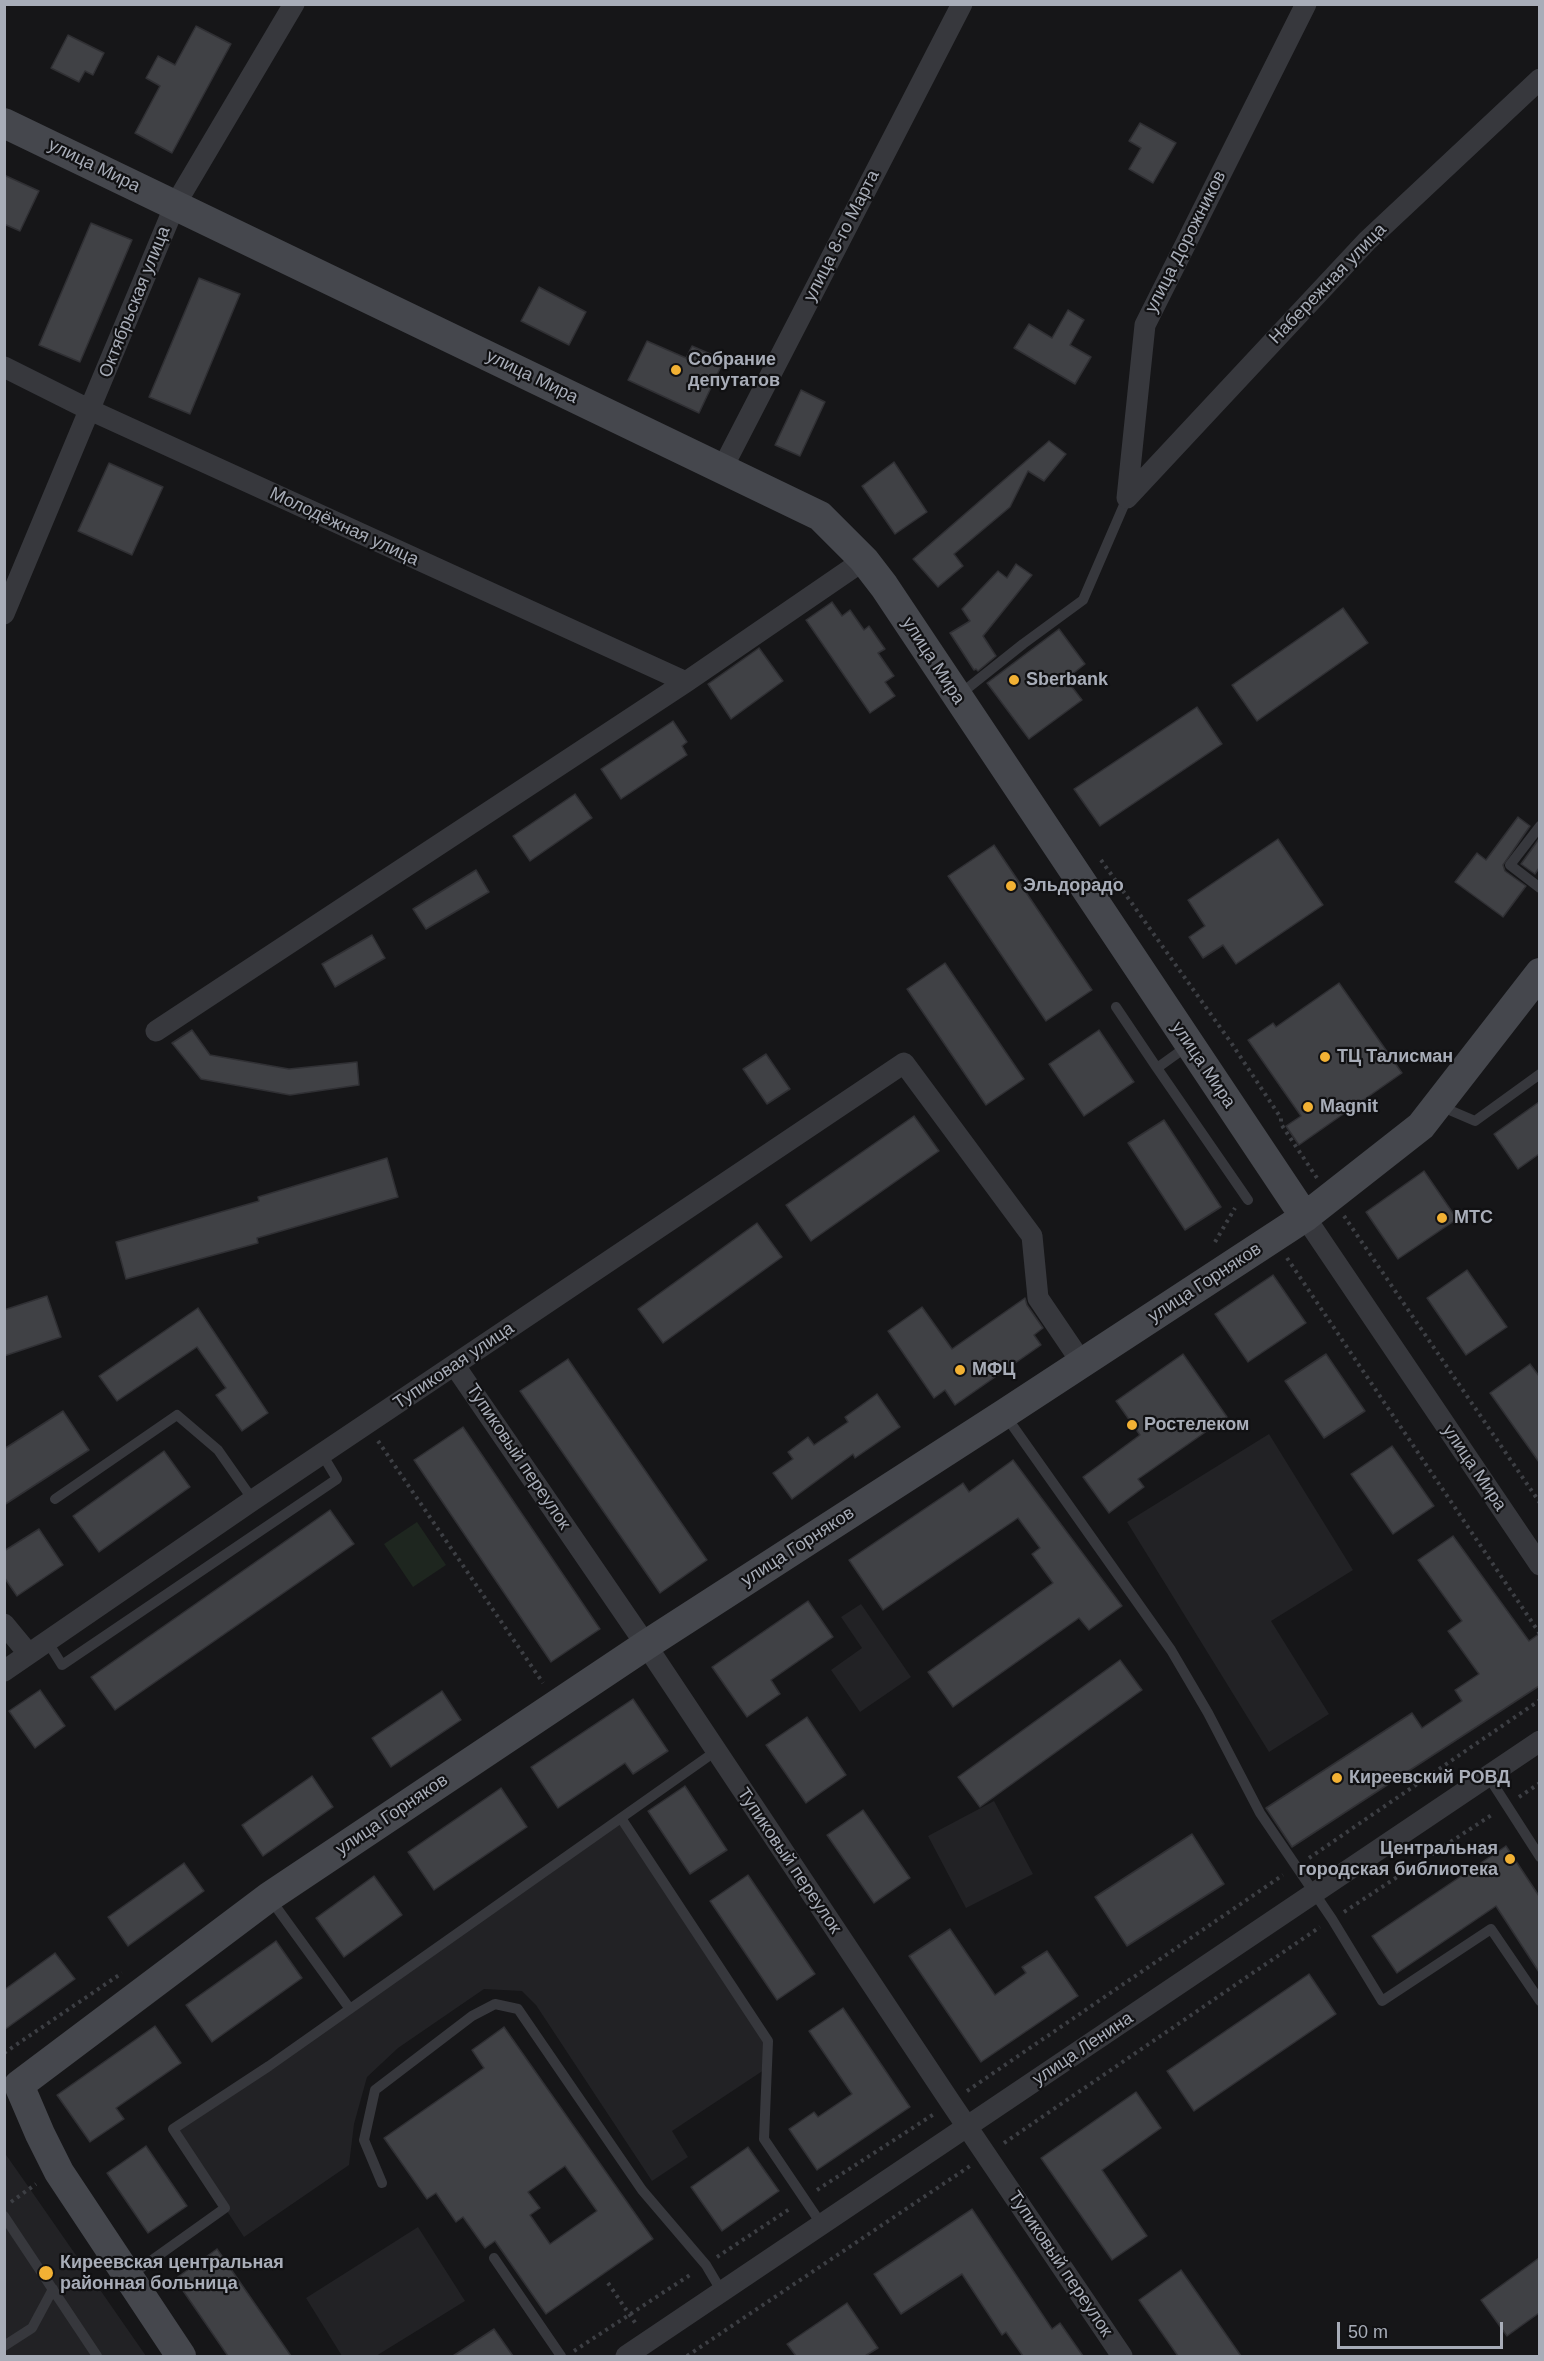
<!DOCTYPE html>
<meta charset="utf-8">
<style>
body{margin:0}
#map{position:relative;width:1544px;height:2361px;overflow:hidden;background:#161618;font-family:Helvetica,sans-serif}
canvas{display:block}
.frame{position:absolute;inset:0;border:6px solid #a8adb8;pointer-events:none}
.scale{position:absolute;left:1337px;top:2322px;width:166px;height:27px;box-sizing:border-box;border:3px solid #a8adb8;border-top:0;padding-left:8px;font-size:18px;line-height:21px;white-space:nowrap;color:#a8adb8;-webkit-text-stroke:4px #111113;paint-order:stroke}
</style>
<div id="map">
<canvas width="1544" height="2361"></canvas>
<div class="frame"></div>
<div class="scale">50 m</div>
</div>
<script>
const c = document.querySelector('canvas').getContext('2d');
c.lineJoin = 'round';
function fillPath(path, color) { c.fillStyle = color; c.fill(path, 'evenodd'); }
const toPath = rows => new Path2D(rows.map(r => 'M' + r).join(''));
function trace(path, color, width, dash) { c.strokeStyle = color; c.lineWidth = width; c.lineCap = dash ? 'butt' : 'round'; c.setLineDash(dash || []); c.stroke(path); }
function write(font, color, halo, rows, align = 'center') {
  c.font = font + ' Helvetica,sans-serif'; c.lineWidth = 4.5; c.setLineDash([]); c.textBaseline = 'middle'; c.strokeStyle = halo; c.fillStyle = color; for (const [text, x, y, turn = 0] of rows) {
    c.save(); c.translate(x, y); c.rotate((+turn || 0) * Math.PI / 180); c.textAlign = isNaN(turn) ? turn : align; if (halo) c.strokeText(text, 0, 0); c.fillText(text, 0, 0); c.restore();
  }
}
fillPath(toPath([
 [1269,1434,1353,1570,1271,1621,1329,1714,1269,1752,1127,1522],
 [861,1604,911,1677,860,1712,831,1670,862,1648,841,1617],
 [994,1801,1033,1874,966,1908,928,1836],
 [621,1818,768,2041,767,2068,672,2131,688,2157,652,2181,536,2005,522,1991,484,1989,398,2048,367,2077,354,2124,349,2165,244,2237,173,2129],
 [4,2152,30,2189,146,2356,5,2356],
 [418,2227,465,2301,376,2356,342,2356,306,2298]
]), '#222225');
fillPath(toPath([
 [417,1522,446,1565,413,1587,384,1544]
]), '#1e261f');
const building = toPath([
 [196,26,231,44,172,153,135,133,160,86,146,78,158,56,175,65,196,26],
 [68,35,104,53,93,75,85,71,79,82,51,68,68,35],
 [1140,123,1176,143,1153,183,1129,169,1141,148,1129,141,1140,123],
 [4,175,39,191,20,231,4,224,4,175],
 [91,223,132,240,80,362,39,345,91,223],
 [199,278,240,294,190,414,149,397,199,278],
 [539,287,586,312,569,345,521,321,539,287],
 [1068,310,1084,320,1070,345,1091,357,1075,384,1014,348,1029,324,1052,338,1068,310],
 [647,341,686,358,692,346,724,360,699,413,628,380,647,341],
 [801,390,825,402,800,456,775,445,801,390],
 [1049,441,1066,454,1044,481,1028,471,1010,507,954,554,963,566,938,587,913,559,1049,441],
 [894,462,927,512,895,534,862,486,894,462],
 [109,463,163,487,132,555,78,531,109,463],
 [1016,564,1032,575,983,636,996,656,978,671,976,669,974,670,950,633,970,621,962,609,998,571,1007,578,1016,564],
 [832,602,842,616,850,610,864,630,869,626,885,649,878,653,894,676,885,682,895,696,870,713,806,620,832,602],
 [1343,608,1368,643,1257,721,1232,685,1343,608],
 [1059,629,1085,664,1066,679,1082,700,1029,739,987,683,1059,629],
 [759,648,783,681,731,719,708,684,759,648],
 [1197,707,1222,744,1100,826,1074,789,1197,707],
 [673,721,687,742,682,746,687,755,621,799,601,769,673,721],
 [575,794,592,818,530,861,513,836,575,794],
 [1518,817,1530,826,1503,865,1505,871,1526,886,1503,917,1455,882,1477,853,1486,860,1518,817],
 [1278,839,1323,905,1236,964,1223,945,1203,958,1189,937,1205,926,1188,900,1278,839],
 [1539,839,1539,868,1535,874,1521,864,1539,839],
 [994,845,1092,990,1046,1021,948,876,994,845],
 [476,870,489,892,426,929,413,909,476,870],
 [372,935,385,958,335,987,322,964,372,935],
 [945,963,1024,1079,986,1105,907,989,945,963],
 [1339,983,1402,1073,1299,1145,1286,1126,1301,1116,1248,1040,1273,1023,1276,1027,1339,983],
 [192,1030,210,1055,289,1069,357,1062,359,1085,290,1095,201,1079,172,1043,192,1030],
 [1099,1030,1134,1082,1084,1116,1049,1064,1099,1030],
 [766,1054,790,1089,767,1104,743,1069,766,1054],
 [1539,1102,1539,1154,1518,1169,1494,1134,1539,1102],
 [914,1116,939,1151,811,1241,786,1205,914,1116],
 [1164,1120,1221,1207,1185,1230,1128,1143,1164,1120],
 [387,1158,398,1197,257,1238,258,1243,126,1279,116,1242,259,1201,258,1197,387,1158],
 [1424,1171,1457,1219,1398,1259,1366,1212,1424,1171],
 [757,1223,782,1257,663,1343,638,1309,757,1223],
 [1467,1270,1507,1327,1466,1355,1427,1298,1467,1270],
 [1273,1275,1306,1323,1248,1362,1215,1314,1273,1275],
 [47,1296,61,1337,4,1356,4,1310,47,1296],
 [1025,1298,1027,1305,1043,1328,1034,1335,1041,1345,955,1405,945,1390,934,1398,888,1331,922,1307,952,1349,1025,1298],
 [198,1308,268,1413,242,1431,216,1395,226,1388,197,1347,117,1401,99,1376,198,1308],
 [1183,1354,1227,1417,1138,1479,1144,1487,1109,1513,1083,1477,1140,1435,1116,1401,1183,1354],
 [1326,1354,1365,1411,1324,1438,1285,1381,1326,1354],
 [568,1359,707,1560,660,1593,520,1391,568,1359],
 [1530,1364,1539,1376,1539,1462,1490,1393,1530,1364],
 [877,1394,900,1427,855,1458,853,1454,792,1499,773,1473,793,1459,788,1452,808,1437,814,1445,848,1422,845,1417,877,1394],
 [63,1411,89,1450,4,1505,4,1449,63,1411],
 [463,1427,600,1629,551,1662,414,1460,463,1427],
 [1392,1446,1434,1506,1393,1534,1351,1474,1392,1446],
 [164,1451,190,1487,99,1552,73,1516,164,1451],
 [1013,1460,1122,1606,1089,1630,1079,1618,953,1707,928,1672,1053,1583,1032,1554,1040,1548,1018,1518,883,1610,849,1560,963,1483,969,1492,1013,1460],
 [330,1510,354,1544,115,1710,91,1677,330,1510],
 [39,1529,63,1565,17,1596,4,1577,4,1551,39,1529],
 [1453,1536,1529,1641,1539,1634,1539,1686,1292,1847,1266,1808,1412,1713,1422,1728,1462,1701,1455,1690,1479,1674,1448,1631,1462,1621,1418,1560,1453,1536],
 [808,1601,833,1637,771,1680,780,1694,747,1717,712,1667,808,1601],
 [1120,1660,1142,1690,980,1807,958,1777,1120,1660],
 [40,1690,65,1726,35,1748,9,1711,40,1690],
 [442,1691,461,1720,391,1767,372,1738,442,1691],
 [633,1699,668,1751,633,1774,625,1763,558,1808,531,1767,633,1699],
 [807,1717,846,1775,806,1803,766,1745,807,1717],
 [312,1776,333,1807,263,1856,242,1825,312,1776],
 [685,1786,727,1850,690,1874,648,1811,685,1786],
 [501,1788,527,1827,434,1890,408,1852,501,1788],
 [863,1810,910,1878,874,1903,827,1835,863,1810],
 [1192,1834,1224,1884,1127,1946,1095,1897,1192,1834],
 [1506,1846,1539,1896,1539,1972,1496,1906,1397,1973,1372,1936,1506,1846],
 [184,1863,204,1891,128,1946,108,1917,184,1863],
 [748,1875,815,1974,777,2000,710,1901,748,1875],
 [374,1876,402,1915,344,1957,316,1918,374,1876],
 [950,1929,995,1995,1026,1973,1022,1967,1047,1951,1078,1996,981,2062,909,1956,950,1929],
 [276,1941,302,1978,212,2042,186,2005,276,1941],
 [55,1953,75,1979,4,2030,4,1990,55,1953],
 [1309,1974,1336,2014,1194,2111,1167,2071,1309,1974],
 [843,2008,910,2107,817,2170,789,2129,814,2112,818,2117,852,2094,809,2031,843,2008],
 [155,2026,181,2063,116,2108,124,2119,90,2142,57,2095,155,2026],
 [504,2027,653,2239,546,2314,495,2241,485,2248,463,2217,456,2222,436,2193,427,2199,384,2138,484,2068,472,2050,504,2027],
 [565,2166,597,2211,550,2244,530,2215,540,2208,528,2192,565,2166],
 [1136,2092,1161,2128,1102,2170,1147,2236,1112,2260,1041,2158,1136,2092],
 [146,2146,187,2206,148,2233,107,2173,146,2146],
 [748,2147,779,2191,722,2231,691,2187,748,2147],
 [972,2209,1052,2329,1060,2323,1083,2356,1023,2356,1006,2332,1002,2335,962,2274,901,2314,874,2274,972,2209],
 [217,2249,291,2356,228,2356,175,2279,217,2249],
 [1539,2258,1539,2313,1507,2336,1481,2300,1539,2258],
 [1181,2270,1241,2356,1178,2356,1139,2300,1181,2270],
 [847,2303,878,2348,865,2356,796,2356,787,2344,847,2303],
 [494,2329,513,2356,453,2356,494,2329]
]);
fillPath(building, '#404145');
trace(building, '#303034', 1.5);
trace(toPath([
 [1101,860,1232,1044,1281,1118,1281,1124,1317,1178],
 [1344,1216,1540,1503],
 [1215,1242,1235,1208],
 [1287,1258,1540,1634],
 [378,1441,543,1683],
 [1519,1797,1540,1783],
 [1309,1858,1540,1700],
 [1344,1912,1493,1814],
 [4,2053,122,1973],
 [967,2091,1283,1875],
 [1004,2143,1320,1927],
 [817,2190,934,2114],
 [11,2202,36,2184],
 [717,2257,791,2208],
 [608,2283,636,2324],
 [574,2351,693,2273],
 [687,2356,970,2166]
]), '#3d3f44', 4, [3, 4.5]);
trace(toPath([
 [959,695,1023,644,1083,600,1127,498],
 [1540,826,1510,865,1540,888],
 [1116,1007,1157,1068],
 [1189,1045,1157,1068,1248,1200],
 [1440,1106,1475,1121,1540,1074],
 [1005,1415,1171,1650,1208,1713,1260,1813,1332,1919,1382,2001,1491,1929,1540,2001],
 [55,1499,177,1415,218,1450,253,1500],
 [47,1641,62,1665,337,1479,322,1454],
 [1488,1776,1540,1857],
 [621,1818,768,2041,764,2139,822,2225],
 [271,1900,350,2009],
 [382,2183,364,2140,375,2090,472,2016,495,2004,518,2009,642,2190,706,2265,722,2292],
 [4,2216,97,2356],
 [494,2258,561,2356],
 [131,2275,225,2208,173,2129,269,2066,716,1751],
 [4,2346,32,2328,53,2289]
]), '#37383d', 10);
trace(toPath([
 [4,367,90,410,686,682],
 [722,469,962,4],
 [1127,498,1367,241,1540,79],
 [1127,498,1145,325,1306,4],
 [4,614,175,205,294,4],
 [156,1031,686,682,864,560],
 [1305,1217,1540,1565],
 [455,1366,646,1645,951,2103,1122,2356],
 [4,1624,28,1653],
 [4,1671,253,1500,904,1063,1032,1236,1038,1298,1082,1363],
 [626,2356,1540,1741]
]), '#37383d', 21);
trace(toPath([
 [4,123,820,516,864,560,884,586,1305,1217],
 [181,2356,59,2172,40,2134,19,2085,269,1897,646,1645,1004,1414,1305,1217,1421,1126,1540,973]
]), '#45474d', 30);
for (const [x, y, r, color] of [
 [676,370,6,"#f2b134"],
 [1014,680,6,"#f2b134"],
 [1011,886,6,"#f2b134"],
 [1325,1057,6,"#f2b134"],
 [1308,1107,6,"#f2b134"],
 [1442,1218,6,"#f2b134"],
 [960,1370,6,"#f2b134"],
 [1132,1425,6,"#f2b134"],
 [1337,1778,6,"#f2b134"],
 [1510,1859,6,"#f2b134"],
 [46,2273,8,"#f2b134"]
]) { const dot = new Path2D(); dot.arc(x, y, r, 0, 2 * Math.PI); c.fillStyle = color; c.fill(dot); trace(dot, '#111113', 2); }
write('18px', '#a8adb8', '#111113', [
 ["улица Мира",94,166,26],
 ["улица 8-го Марта",842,236,-63],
 ["улица Дорожников",1186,242,-63],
 ["Набережная улица",1328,284,-46],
 ["Октябрьская улица",135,302,-68],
 ["улица Мира",532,377,26],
 ["Молодёжная улица",344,527,25],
 ["улица Мира",933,661,57],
 ["улица Мира",1203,1065,56],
 ["улица Горняков",1205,1283,-33],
 ["Тупиковая улица",454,1366,-34],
 ["Тупиковый переулок",518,1457,56],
 ["улица Мира",1474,1468,56],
 ["улица Горняков",798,1547,-33],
 ["улица Горняков",392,1815,-34],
 ["Тупиковый переулок",789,1861,56],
 ["улица Ленина",1083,2049,-34],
 ["Тупиковый переулок",1060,2264,56]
]);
write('bold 18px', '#a8adb8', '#111113', [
 ["Собрание",688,360],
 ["депутатов",688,381],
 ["Sberbank",1026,680],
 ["Эльдорадо",1023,886],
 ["ТЦ Талисман",1337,1057],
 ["Magnit",1320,1107],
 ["МТС",1454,1218],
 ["МФЦ",972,1370],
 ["Ростелеком",1144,1425],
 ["Киреевский РОВД",1349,1778],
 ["Центральная",1498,1849,"right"],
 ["городская библиотека",1498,1870,"right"],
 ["Киреевская центральная",60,2263],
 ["районная больница",60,2284]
], 'left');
</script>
